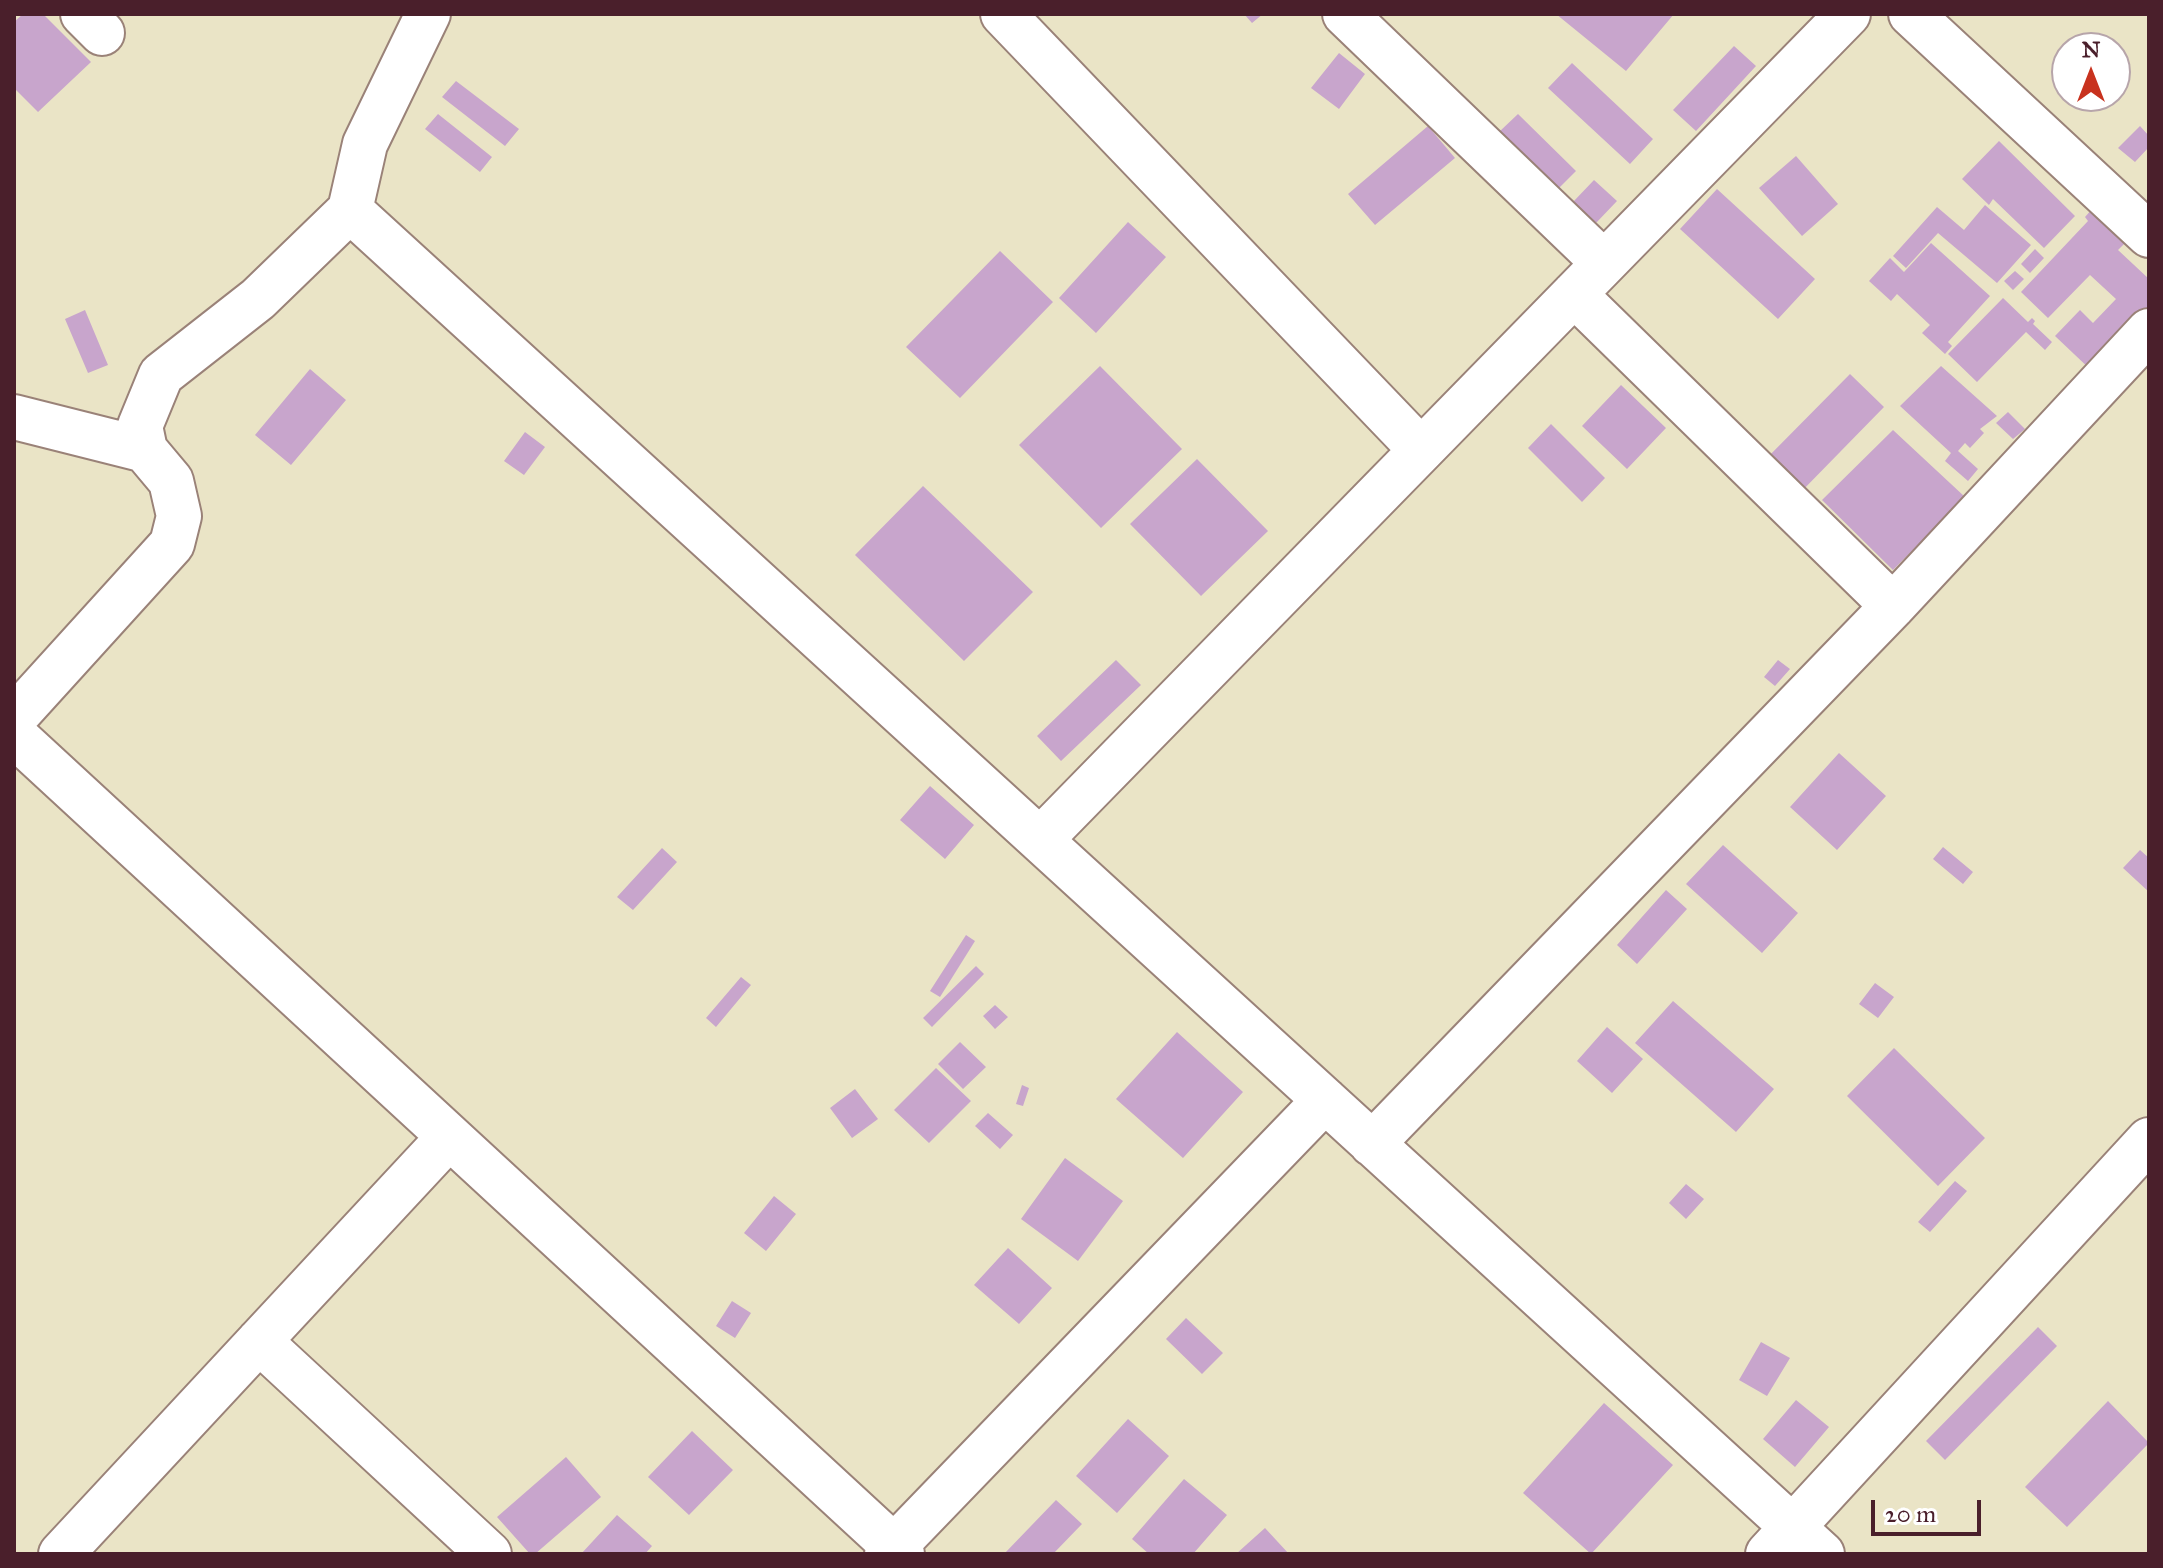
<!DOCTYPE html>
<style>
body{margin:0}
#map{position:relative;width:2163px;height:1568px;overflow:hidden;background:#eae4c6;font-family:"IM FELL Great Primer",serif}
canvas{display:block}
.frame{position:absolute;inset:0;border:16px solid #4a1f2b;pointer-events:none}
.north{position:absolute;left:2051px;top:32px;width:80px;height:80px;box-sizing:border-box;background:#fff;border:2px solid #b7a5aa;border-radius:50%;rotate:0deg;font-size:22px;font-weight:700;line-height:32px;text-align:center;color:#4a1f2b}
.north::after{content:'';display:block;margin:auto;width:28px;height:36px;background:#c8321e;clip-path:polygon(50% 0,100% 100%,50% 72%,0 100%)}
.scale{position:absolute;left:1871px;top:1500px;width:110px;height:36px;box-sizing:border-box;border:4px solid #4a1f2b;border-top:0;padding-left:10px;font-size:24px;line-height:28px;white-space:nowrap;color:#4a1f2b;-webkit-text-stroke:6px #fff;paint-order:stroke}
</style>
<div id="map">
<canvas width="2163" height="1568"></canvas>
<div class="frame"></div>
<div class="north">N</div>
<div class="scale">20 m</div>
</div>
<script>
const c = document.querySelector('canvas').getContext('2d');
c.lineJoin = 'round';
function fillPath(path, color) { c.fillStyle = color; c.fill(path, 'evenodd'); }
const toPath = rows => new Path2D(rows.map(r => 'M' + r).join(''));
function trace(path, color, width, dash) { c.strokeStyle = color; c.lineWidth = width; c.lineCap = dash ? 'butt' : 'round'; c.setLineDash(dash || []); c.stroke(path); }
fillPath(toPath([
 [23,14,43,14,91,62,38,112,14,88,14,22],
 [1244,14,1263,14,1252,23],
 [1556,14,1674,14,1626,71],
 [1734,46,1756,66,1696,131,1673,110],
 [1339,53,1365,74,1339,109,1311,88],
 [1572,63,1653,139,1630,164,1548,88],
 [456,81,519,129,505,146,442,97],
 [438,114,492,157,480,172,425,129],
 [1518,114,1576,171,1557,190,1499,132],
 [1428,126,1455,158,1375,225,1348,194],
 [2140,126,2149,136,2149,147,2135,162,2118,148],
 [1999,141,2075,216,2044,248,1993,199,1989,205,1962,179],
 [1796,156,1838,204,1802,236,1759,188],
 [1594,180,1617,201,1596,223,1573,202],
 [1717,189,1815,279,1778,319,1680,229],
 [1985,205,2031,245,1997,283,1938,233,1906,268,1893,256,1937,207,1964,230],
 [2093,208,2128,240,2118,250,2149,279,2149,316,2093,372,2055,336,2080,310,2093,323,2116,299,2090,275,2048,318,2021,292,2088,221,2085,217],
 [1128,222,1166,257,1096,333,1059,298],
 [1931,243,1990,296,1948,342,1952,346,1945,354,1922,333,1930,325,1897,294,1891,301,1869,281,1890,258,1904,272],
 [2035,249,2044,258,2030,273,2021,264],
 [1000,251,1053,302,960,398,906,347],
 [2015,271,2024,279,2013,290,2004,281],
 [2003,298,2028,322,2032,318,2035,321,2033,324,2052,342,2045,350,2026,332,1977,382,1948,354],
 [85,310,108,365,88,373,65,319],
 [1100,366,1182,449,1101,528,1019,445],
 [1941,366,1997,416,1980,429,1984,433,1970,448,1965,443,1958,451,1978,469,1968,481,1945,461,1951,453,1900,406],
 [310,369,346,400,291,465,255,435],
 [1850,374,1884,407,1797,496,1763,462],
 [1621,385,1666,428,1627,469,1582,426],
 [2008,412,2025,429,2013,439,1996,423],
 [1551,424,1605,478,1582,502,1528,448],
 [1893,430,1965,497,1893,570,1822,500],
 [525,432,545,447,524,475,504,461],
 [1197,459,1268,531,1201,596,1130,524],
 [923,486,1033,592,964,661,855,555],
 [1116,660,1141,685,1061,761,1037,736],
 [1778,660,1790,669,1775,686,1764,677],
 [1839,753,1886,796,1837,850,1790,807],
 [930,786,974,825,945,859,900,820],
 [1723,845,1798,913,1762,953,1686,884],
 [1943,847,1973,872,1963,884,1933,859],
 [662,848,677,862,633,910,617,897],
 [2140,850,2149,858,2149,892,2123,868],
 [1666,890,1687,909,1637,964,1617,945],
 [966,935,975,941,940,997,930,991],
 [976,966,984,974,932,1027,923,1018],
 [741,977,751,985,716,1027,706,1018],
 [1875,983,1894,997,1878,1018,1859,1004],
 [1673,1001,1774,1089,1736,1132,1635,1043],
 [995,1005,1008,1017,995,1029,983,1016],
 [1607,1027,1643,1059,1612,1093,1577,1061],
 [1177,1032,1243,1092,1183,1158,1116,1099],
 [960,1042,986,1067,963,1089,938,1064],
 [1894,1048,1985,1138,1938,1186,1847,1096],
 [936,1068,971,1101,929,1143,894,1110],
 [1022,1085,1029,1088,1023,1106,1016,1104],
 [855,1089,878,1119,852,1138,830,1108],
 [988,1113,1013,1135,1000,1149,975,1126],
 [1065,1158,1123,1201,1078,1261,1021,1219],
 [1955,1181,1967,1191,1930,1232,1918,1222],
 [1686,1184,1704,1199,1686,1219,1669,1203],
 [774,1196,796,1214,766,1251,744,1233],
 [1008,1248,1052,1288,1019,1324,974,1285],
 [732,1301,751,1313,735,1338,716,1326],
 [1186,1318,1223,1353,1202,1374,1166,1339],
 [2038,1327,2057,1346,1945,1460,1926,1441],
 [1761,1342,1790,1358,1767,1396,1739,1380],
 [1796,1400,1829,1427,1795,1467,1763,1439],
 [2108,1401,2149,1443,2067,1527,2025,1487],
 [1604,1403,1673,1465,1591,1554,1523,1493],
 [1128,1419,1169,1456,1117,1513,1076,1476],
 [692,1431,733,1470,689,1515,648,1477],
 [566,1457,601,1497,535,1554,530,1554,497,1517],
 [1184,1479,1227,1515,1193,1554,1149,1554,1132,1539],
 [1056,1500,1082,1524,1053,1554,1004,1554],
 [617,1515,652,1546,645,1554,581,1554],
 [1265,1528,1289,1554,1236,1554]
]), '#c8a5cc');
const street = toPath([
 [83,14,102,33],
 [1003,14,1421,450],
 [1345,14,1604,263],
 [1911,14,2149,235],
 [350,210,1822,1554],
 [1574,294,1893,606],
 [14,417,145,450],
 [14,718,172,544,179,516,171,481,145,450,140,426,161,375,258,299,350,210,365,144,428,14],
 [14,735,902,1554],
 [1040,840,1848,14],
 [1372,1144,1893,606,2149,331],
 [259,1341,489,1554],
 [61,1554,449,1137],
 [887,1554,1325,1100],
 [1768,1554,2149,1140]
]);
trace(street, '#9a8278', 48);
trace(street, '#fff', 44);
</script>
